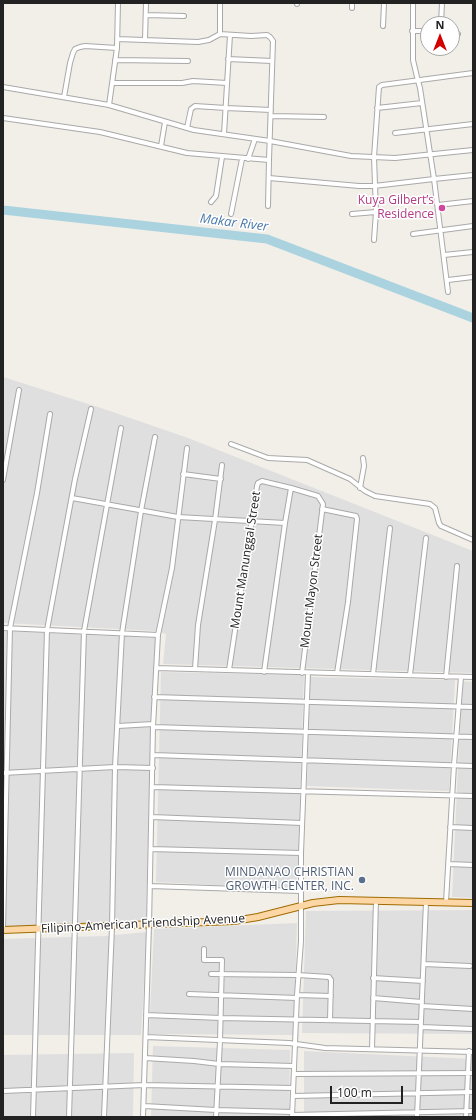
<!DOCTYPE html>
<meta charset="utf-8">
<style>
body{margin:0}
#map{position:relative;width:476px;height:1120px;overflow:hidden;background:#f2efe9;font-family:"Open Sans",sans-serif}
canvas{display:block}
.frame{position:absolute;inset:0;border:4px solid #222;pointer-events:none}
.north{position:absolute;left:420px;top:16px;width:40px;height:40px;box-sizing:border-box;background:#fff;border:1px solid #a7a7a7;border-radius:50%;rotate:0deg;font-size:11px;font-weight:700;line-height:16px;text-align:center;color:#222}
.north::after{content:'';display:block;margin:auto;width:14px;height:18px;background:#d40000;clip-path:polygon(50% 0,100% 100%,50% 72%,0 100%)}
.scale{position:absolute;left:330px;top:1086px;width:73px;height:18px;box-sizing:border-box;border:2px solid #222;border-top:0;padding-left:5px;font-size:12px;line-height:14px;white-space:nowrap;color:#222;-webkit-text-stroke:3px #fff;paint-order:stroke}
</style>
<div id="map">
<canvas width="476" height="1120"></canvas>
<div class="frame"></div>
<div class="north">N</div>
<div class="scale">100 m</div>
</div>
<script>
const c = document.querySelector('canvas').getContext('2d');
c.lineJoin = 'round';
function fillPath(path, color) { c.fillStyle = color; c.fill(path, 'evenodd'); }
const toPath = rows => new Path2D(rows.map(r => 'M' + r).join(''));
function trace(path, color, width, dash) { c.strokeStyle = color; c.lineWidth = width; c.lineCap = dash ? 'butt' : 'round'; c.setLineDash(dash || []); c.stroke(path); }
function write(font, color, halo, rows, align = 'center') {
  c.font = font + ' "Open Sans",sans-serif'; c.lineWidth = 3; c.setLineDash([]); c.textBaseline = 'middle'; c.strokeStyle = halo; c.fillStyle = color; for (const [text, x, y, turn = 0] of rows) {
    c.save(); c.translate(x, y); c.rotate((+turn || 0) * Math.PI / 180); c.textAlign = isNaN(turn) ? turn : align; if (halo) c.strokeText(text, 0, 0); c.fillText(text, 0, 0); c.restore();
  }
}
fillPath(toPath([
 [3,377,104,409,188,438,473,551,473,673,163,664,166,634,156,631,3,623],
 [3,631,156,638,150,760,146,922,3,927],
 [161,672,304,675,297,889,156,882],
 [310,677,455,680,449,791,307,786],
 [462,681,473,682,473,898,452,897],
 [473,910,473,1034,302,1033,306,911],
 [297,923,294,1035,149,1034,154,929],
 [147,932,141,1035,3,1035,3,939,104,936],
 [153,1046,290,1050,289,1117,151,1117],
 [304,1051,473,1059,473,1117,304,1117],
 [134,1053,133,1117,3,1117,3,1055]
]), '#e0dfdf');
trace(toPath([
 [3,210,267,239,473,318]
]), '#aad3df', 9);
const street = toPath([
 [220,3,220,34],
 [297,3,297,4],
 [413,3,413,60,417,77,420,88,434,179,473,175],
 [352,8,352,3],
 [146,15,184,16],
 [441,24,442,3],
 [383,26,384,3],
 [412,31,428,31],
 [452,32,458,34],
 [145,40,146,3],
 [228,59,272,61],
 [115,60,188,61],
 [112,83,182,83,193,81,227,83],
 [3,87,109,105,194,130,270,141,351,156,395,158,473,150],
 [64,97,70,63,73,53,75,49,80,47,85,46,117,48],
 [109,105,117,48,118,3],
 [377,108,422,103],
 [271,116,324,117],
 [3,118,100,132,187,153,269,160,273,41,270,37,267,35,251,36,220,34,209,40,198,42,117,39],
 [187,128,191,109,195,106,226,108,271,110],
 [395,133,473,124],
 [224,134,230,35],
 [161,146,165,122],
 [248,159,255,139],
 [269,178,359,186,374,186,434,179,448,292],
 [211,202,216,196,222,157],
 [438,205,473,201],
 [268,206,269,160],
 [231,214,242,159],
 [352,214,376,212],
 [413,234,473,226],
 [374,240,376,212,374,157,379,87,382,85,473,73],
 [444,255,473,252],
 [448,280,473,277],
 [231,444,268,458,307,460,350,479,365,491,375,496,430,504,435,508,439,523,441,526,473,540],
 [183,474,221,479],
 [3,480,19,390],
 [360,488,364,466,363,458],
 [72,498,178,517,285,523],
 [322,509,356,516,357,519,348,602,337,673],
 [3,628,158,635],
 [156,668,473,677],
 [195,669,198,625,215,520,222,465],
 [229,670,257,486,258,483,262,481,291,488],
 [264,672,285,523,291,488,318,496,323,504,302,673],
 [373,674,390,528],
 [410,675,426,538],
 [446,677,457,566],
 [154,697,473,707],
 [118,726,153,724],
 [153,727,473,737],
 [153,755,473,766],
 [3,773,115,767,153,768],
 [152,787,473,796],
 [152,817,302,823],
 [450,827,473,828],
 [151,849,301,853],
 [448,864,473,865],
 [150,886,300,891],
 [446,902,454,765,461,677],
 [3,929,10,628,37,493,50,414],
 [204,949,204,960,222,960,220,1041,216,1117],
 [424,964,470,966],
 [211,974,298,975,329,977,331,980,330,1020],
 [373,978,423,981],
 [189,994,297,998],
 [297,995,331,996],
 [373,998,422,1002],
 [422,1006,473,1009],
 [146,1015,221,1018,421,1022],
 [421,1027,473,1029],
 [146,1037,289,1043,325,1048,473,1052],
 [372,1049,376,900],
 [145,1058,194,1061,219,1064,294,1066],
 [294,1074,473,1073],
 [3,1091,144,1085,293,1088],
 [293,1096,473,1092],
 [144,1106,216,1110,292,1112],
 [292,1115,473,1111],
 [33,1117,47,630,75,479,91,409],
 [69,1117,84,631,121,428],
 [104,1117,112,927,115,767,122,633,141,511,155,437],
 [143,1117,149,925,153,727,158,635,172,568,187,448],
 [292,1117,297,995,301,941,301,853,308,673],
 [417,1117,426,902],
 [466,1117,469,1051]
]);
const primary = toPath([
 [3,930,234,921,258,917,313,903,339,900,473,903]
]);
trace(street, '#a9a9a9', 6);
trace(primary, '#a06b00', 8);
trace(street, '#fff', 4);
trace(primary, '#fcd6a4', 6);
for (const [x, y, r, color] of [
 [442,208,4,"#d1479c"],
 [362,880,4,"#5c6f8a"]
]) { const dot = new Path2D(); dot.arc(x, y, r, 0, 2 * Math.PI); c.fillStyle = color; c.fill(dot); trace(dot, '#fff', 1.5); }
write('12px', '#b23c85', '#fff', [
 ["Kuya Gilbert’s",434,201],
 ["Residence",434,215]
], 'right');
write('12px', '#222', '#fff', [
 ["Mount Manunggal Street",246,560,-81],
 ["Mount Mayon Street",312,591,-83],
 ["Filipino-American Friendship Avenue",143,924,-3]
]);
write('12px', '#4e5e75', '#fff', [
 ["MINDANAO CHRISTIAN",354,873],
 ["GROWTH CENTER, INC.",354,887]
], 'right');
write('italic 13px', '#4a7aab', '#fff', [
 ["Makar River",234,223,7]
]);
</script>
